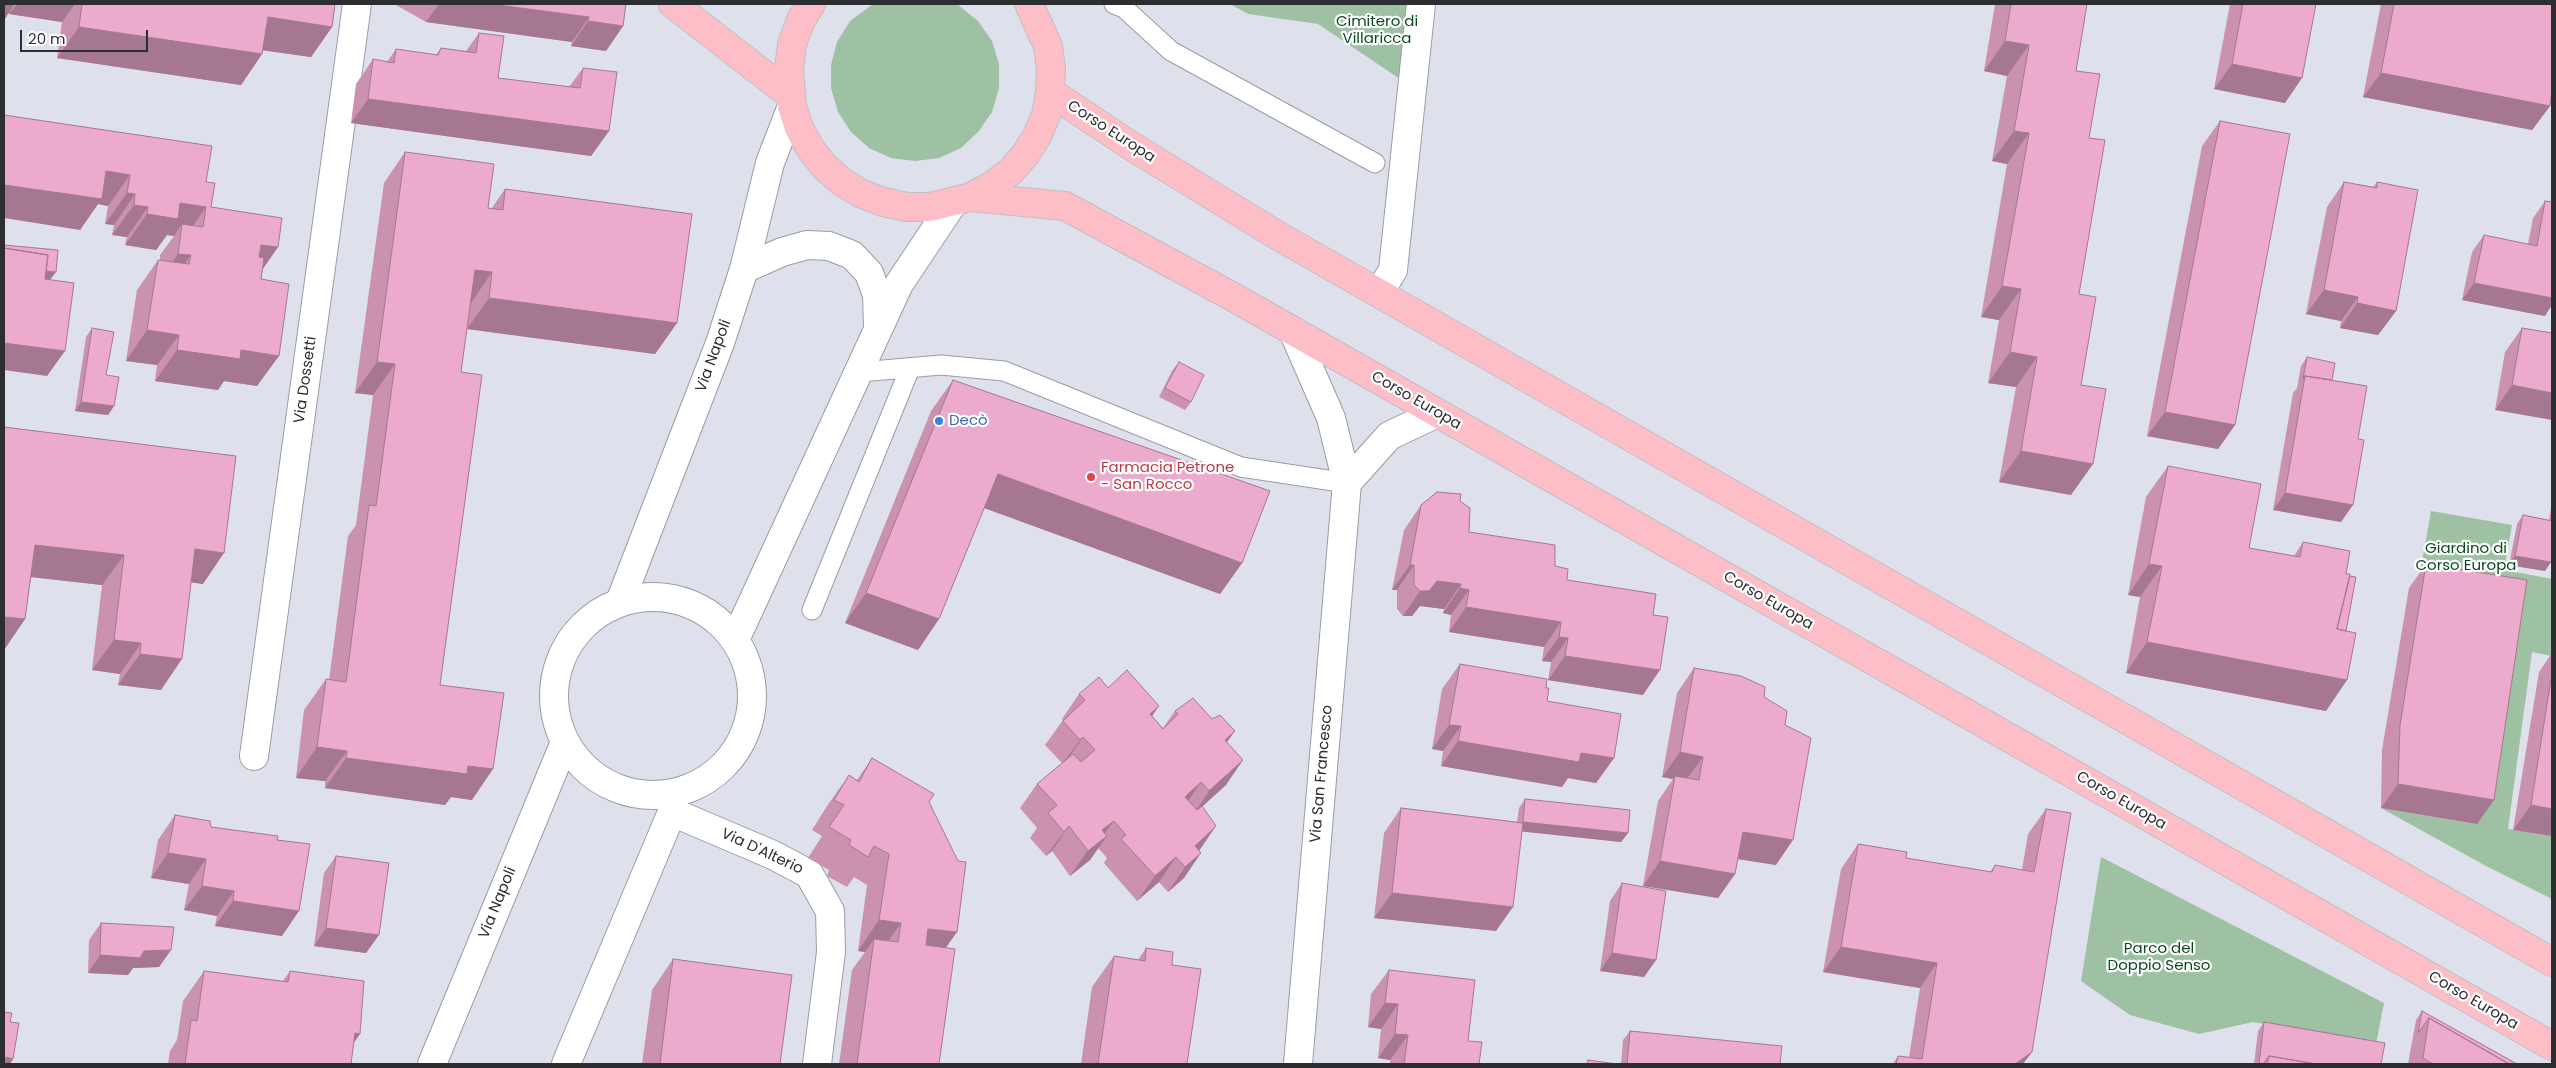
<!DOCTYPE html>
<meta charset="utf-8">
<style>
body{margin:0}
#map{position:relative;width:2556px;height:1068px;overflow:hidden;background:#dee1ec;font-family:Poppins,sans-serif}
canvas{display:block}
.frame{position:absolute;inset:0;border:5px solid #2d2e32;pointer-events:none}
.scale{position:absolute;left:20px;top:30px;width:128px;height:22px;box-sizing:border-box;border:2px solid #2d2e32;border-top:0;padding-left:6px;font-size:15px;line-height:18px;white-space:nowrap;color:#2d2e32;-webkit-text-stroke:4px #fff;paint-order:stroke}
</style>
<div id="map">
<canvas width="2556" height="1068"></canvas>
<div class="frame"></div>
<div class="scale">20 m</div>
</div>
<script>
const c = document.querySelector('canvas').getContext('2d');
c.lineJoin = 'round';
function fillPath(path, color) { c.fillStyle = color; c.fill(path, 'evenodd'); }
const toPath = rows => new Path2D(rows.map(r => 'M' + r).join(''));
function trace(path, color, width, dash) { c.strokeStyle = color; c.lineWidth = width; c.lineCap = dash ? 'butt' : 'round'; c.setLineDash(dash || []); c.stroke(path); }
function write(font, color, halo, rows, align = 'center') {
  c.font = font + ' Poppins,sans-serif'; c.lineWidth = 4.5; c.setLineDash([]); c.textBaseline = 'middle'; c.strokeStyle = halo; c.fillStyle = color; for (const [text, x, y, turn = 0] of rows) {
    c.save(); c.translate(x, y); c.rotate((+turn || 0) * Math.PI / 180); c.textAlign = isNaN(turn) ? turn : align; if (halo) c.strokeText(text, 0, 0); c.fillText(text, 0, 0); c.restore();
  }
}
fillPath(toPath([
 [873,4,957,4,978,21,992,41,999,64,999,88,992,112,979,131,961,148,939,158,915,161,891,158,869,148,851,132,838,112,831,88,831,65,837,42,850,21],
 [1230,4,1407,4,1400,79,1318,24,1248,14],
 [2431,511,2512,525,2504,570,2552,579,2552,656,2532,652,2508,829,2552,836,2552,899,2486,866,2381,808,2476,824,2417,590],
 [2101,857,2384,1003,2376,1044,2253,1022,2199,1034,2130,1015,2081,981]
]), '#9ec0a3');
const lane = toPath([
 [1114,4,1124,8,1171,51,1375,163],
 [860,372,941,365,1004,371,1241,467,1347,483],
 [812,610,910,368]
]);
const street = toPath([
 [744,269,782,252,807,245,829,246,852,255,869,273,877,295,878,327],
 [1379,293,1393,270,1421,4],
 [1293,331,1331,418,1347,483,1298,1064],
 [1347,483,1389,436,1437,413],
 '554 696a99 99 0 1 1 198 0a99 99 0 1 1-198 0Z',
 [620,602,720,343,744,269,770,163,792,106],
 [735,640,899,284,953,203],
 [254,756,357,4],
 [672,812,773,855,809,874,830,911,831,952,817,1064],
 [432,1064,565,742],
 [566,1064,672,812,672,794]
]);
const primary = toPath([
 [673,4,789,94],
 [811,4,801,20,792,44,789,69,792,106,799,128,810,148,824,166,842,182,862,194,883,202,907,207,930,207,971,197,991,186,1010,172,1025,155,1037,136,1046,115,1050,92,1051,69,1048,46,1029,4],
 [1050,92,1133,147,1275,234,2552,962],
 [971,197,1065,206,1235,298,2552,1046]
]);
trace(lane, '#999ca6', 21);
trace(street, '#999ca6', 30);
trace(primary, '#c0c0c2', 30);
trace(lane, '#fff', 19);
trace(street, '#fff', 28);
trace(primary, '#fdbec7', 28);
fillPath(toPath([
 [4,4,335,4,332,27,311,57,263,50,262,54,241,85,57,58,62,22,9,14,9,12,4,20],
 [397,4,626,4,623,26,606,51,571,46,572,42,426,22,396,5],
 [1995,4,2087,4,2076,71,2089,138,2079,294,2081,385,2071,495,1999,482,2016,387,1988,383,1999,320,1981,317,2007,164,1992,161,2007,76,1984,71],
 [2230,4,2316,4,2285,103,2214,89],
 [2381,4,2552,4,2550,106,2532,130,2363,97],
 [479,33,498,78,569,87,583,68,609,131,591,156,351,123,356,84,373,59,387,62,396,49,436,55,441,48,466,51],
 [4,115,206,182,211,207,278,247,263,269,261,279,257,386,224,381,218,390,155,381,157,365,126,361,137,290,158,260,160,260,160,255,174,236,167,235,156,250,125,245,127,237,112,235,114,225,105,224,108,206,98,204,80,230],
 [2220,121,2235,425,2218,449,2147,436,2202,146],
 [405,152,488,208,492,208,505,189,677,323,655,354,467,329,470,303,461,372,440,685,472,800,451,797,445,805,325,788,325,781,296,778,304,710,326,679,329,680,348,536,356,525,373,395,355,393,384,183],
 [2344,182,2373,187,2377,182,2396,311,2378,335,2340,328,2341,321,2306,314,2327,207],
 [2545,201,2545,316,2462,300,2472,252,2484,235,2528,244,2533,218],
 [92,328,106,375,114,406,108,415,75,411,86,337],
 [2522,328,2552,333,2495,410,2505,352],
 [2307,357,2332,380,2358,439,2341,522,2273,510,2293,393,2297,388,2301,366],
 [1179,362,1191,402,1185,410,1159,397,1172,371],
 [953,380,1242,563,1220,594,984,508,939,619,918,650,845,623,931,411],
 [4,427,203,584,191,582,161,690,118,685,120,674,92,670,102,585,31,577,25,619,4,650],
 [2168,466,2249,548,2294,556,2303,542,2346,574,2326,711,2126,673,2140,597,2128,595,2146,497],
 [2552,500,2552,554,2545,571,2509,565,2517,524,2523,515,2549,520],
 [1460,501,1469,532,1555,566,1567,580,1643,695,1548,680,1551,662,1542,661,1544,647,1449,632,1451,615,1443,613,1444,609,1420,606,1412,616,1403,616,1397,609,1397,590,1392,590,1404,530,1421,505],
 [2426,564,2477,824,2381,808,2382,750,2409,588],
 [2552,653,2552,836,2513,830,2539,672],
 [1460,664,1546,688,1547,701,1614,758,1596,783,1568,778,1562,787,1441,766,1443,751,1432,749,1442,689],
 [1694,668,1764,697,1785,725,1776,865,1738,859,1735,874,1718,898,1643,886,1658,801,1673,779,1662,777,1677,693],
 [1108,688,1152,716,1163,728,1175,711,1227,742,1226,785,1202,806,1199,851,1184,878,1168,892,1159,882,1137,901,1104,863,1107,858,1098,848,1090,860,1070,876,1052,851,1046,856,1030,838,1037,828,1020,808,1037,784,1062,763,1045,745,1063,720,1062,719,1079,694],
 [872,758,929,802,946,948,939,1064,839,1064,852,970,865,952,858,951,867,885,854,877,847,887,827,876,829,870,808,858,822,836,812,830,827,806,849,775,857,780],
 [1525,799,1628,833,1621,842,1522,831,1496,931,1374,918,1384,833,1401,808,1517,822,1519,808],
 [2046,809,2023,1064,1893,1064,1898,1056,1909,1057,1920,988,1823,972,1841,869,1858,844,1906,858,1990,872,1995,865,2022,870,2028,834],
 [175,815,211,827,277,840,282,936,215,926,217,916,184,910,189,884,151,878,158,840],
 [336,856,366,953,314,946,324,873],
 [1622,883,1656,960,1644,977,1600,971,1610,901],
 [101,923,171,950,159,967,133,968,128,975,88,973,89,940],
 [1146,948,1172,965,1187,1064,1081,1064,1092,987,1114,956,1138,960],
 [673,959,780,1064,642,1064,652,990],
 [1389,970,1468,1041,1479,1064,1390,1064,1390,1060,1378,1058,1381,1029,1368,1027,1371,994],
 [204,971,283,981,290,971,354,1042,351,1064,168,1064,170,1051,177,1040,183,1001],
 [2422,1011,2517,1064,2408,1064,2416,1020],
 [2264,1022,2381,1064,2254,1064,2258,1031],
 [1630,1031,1780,1064,1621,1064,1623,1040]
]), '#cb92b0');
fillPath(toPath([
 [4,4,14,5,4,20],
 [17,4,75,4,62,22,9,14],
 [439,4,490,4,589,17,572,42,426,22],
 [268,17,332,27,311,57,246,48],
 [588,21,623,26,606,51,571,46],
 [79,27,262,54,241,85,57,58],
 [2005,41,2029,45,2007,76,1984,71],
 [2232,64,2302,78,2285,103,2214,89],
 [2381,73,2550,106,2532,130,2363,97],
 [368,99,609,131,591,156,351,123],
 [2014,131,2029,133,2007,164,1992,161],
 [106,171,130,175,108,206,98,204,80,230,4,218,4,185],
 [127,193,135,194,114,225,105,224],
 [180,203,206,207,185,237,182,224,174,236,167,235,156,250,125,245,147,214],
 [134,205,148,207,127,237,112,235],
 [261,245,278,247,256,278],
 [178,254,191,255,169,286,156,284],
 [4,265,56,272,49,281],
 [475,270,492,272,471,303,453,301],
 [2474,283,2552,298,2552,305,2545,316,2462,300],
 [2002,286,2021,289,1999,320,1981,317],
 [2324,290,2358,297,2341,321,2306,314],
 [489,298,677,323,655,354,467,329],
 [2357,303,2396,311,2378,335,2340,328],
 [147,330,179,335,157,365,126,361],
 [4,343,65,351,47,376,4,370],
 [177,350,241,350,279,356,257,386,224,381,218,390,155,381],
 [2010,352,2037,357,2016,387,1988,383],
 [377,362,395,364,373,395,355,393],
 [2512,385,2552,393,2552,420,2495,410],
 [81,402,114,406,108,415,75,411],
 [2165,412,2235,425,2218,449,2147,436],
 [2021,451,2093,464,2071,495,1999,482],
 [998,474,1242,563,1220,594,976,505],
 [2285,493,2353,505,2341,522,2273,510],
 [35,545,124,555,102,585,13,575],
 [195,549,224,553,203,584,174,580],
 [2515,556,2551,562,2545,571,2509,565],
 [2149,564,2162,566,2140,597,2128,595],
 [1410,565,1414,565,1397,590,1392,590],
 [1437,581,1461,584,1444,609,1420,606,1412,616,1403,616,1420,591],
 [1460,588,1469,590,1451,615,1443,613],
 [866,593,939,619,918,650,845,623],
 [1466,607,1561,622,1544,647,1449,632],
 [4,617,25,619,4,650],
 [1559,637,1568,638,1551,662,1542,661],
 [114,640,141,643,120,674,92,670],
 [2147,642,2347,680,2326,711,2126,673],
 [140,654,182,659,161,690,118,685],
 [1565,656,1660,670,1643,695,1548,680],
 [1159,706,1142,731,1150,714],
 [1449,725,1461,726,1443,751,1432,749],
 [1235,731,1217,756,1225,740],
 [1083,737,1066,761,1062,764,1080,740],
 [1458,741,1581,753,1614,758,1596,783,1568,778,1562,787,1441,766],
 [317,747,347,751,325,781,296,778],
 [1680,752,1703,757,1685,781,1675,776,1673,779,1662,777],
 [346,758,468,766,493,769,472,800,451,797,445,805,325,788],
 [1243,760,1226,785,1192,816,1209,791],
 [1201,782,1184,807,1185,797],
 [2398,784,2494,800,2477,824,2381,808],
 [2531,805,2552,809,2552,836,2513,830],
 [1114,821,1098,842,1107,836,1090,860,1070,876,1102,830],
 [1523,822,1628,833,1621,842,1517,831],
 [1069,826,1052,851,1046,856,1064,832],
 [1216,826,1199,851,1195,846],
 [1743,832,1793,840,1776,865,1725,857],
 [168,853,206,859,189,884,151,878],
 [1201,853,1184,878,1168,892,1185,867],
 [1176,857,1159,882,1137,901,1155,876],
 [1660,861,1735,874,1718,898,1643,886],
 [202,886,234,891,217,916,184,910],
 [1392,893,1513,907,1496,931,1374,918],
 [233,901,299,911,282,936,215,926],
 [879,920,901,923,879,954,874,939,865,952,858,951],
 [326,928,379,935,366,953,314,946],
 [928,929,957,932,935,963,907,959],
 [1841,947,1937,963,1920,988,1823,972],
 [171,950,159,967,133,968,128,975,88,973,100,955,144,951],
 [1612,953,1656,960,1644,977,1600,971],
 [1385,1003,1398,1004,1381,1029,1368,1027],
 [355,1033,360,1034,339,1064],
 [1395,1034,1408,1035,1390,1060,1378,1058],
 [2032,1052,2023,1064,2015,1064],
 [6,1057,13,1059,10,1064,4,1064]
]), '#a57790');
const building = toPath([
 [4,4,14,4,14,5,4,4],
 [82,4,335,4,332,27,268,17,262,54,79,27,82,4],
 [490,4,626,4,623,26,588,21,589,17,490,4],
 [2011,4,2087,4,2076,71,2100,74,2089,138,2105,140,2079,294,2096,297,2081,385,2106,389,2093,464,2021,451,2037,357,2010,352,2021,289,2002,286,2029,133,2014,131,2029,45,2005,41,2011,4],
 [2243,4,2316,4,2302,78,2232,64,2243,4],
 [2394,4,2552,4,2552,92,2550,106,2381,73,2394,4],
 [479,33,504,36,498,78,580,88,583,68,617,72,609,131,368,99,373,59,394,63,396,49,438,55,441,48,476,53,479,33],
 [4,115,212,146,206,182,215,183,211,207,282,218,278,247,261,245,259,257,264,258,261,279,289,284,279,356,241,350,240,359,177,350,179,335,147,330,158,260,189,264,191,255,178,254,182,224,203,227,206,207,180,203,178,219,147,214,148,207,134,205,135,194,127,193,130,175,106,171,102,199,4,185,4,115],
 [2220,121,2290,134,2235,425,2165,412,2220,121],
 [405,152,494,164,488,208,503,210,505,189,692,214,677,323,489,298,492,272,475,270,461,372,482,375,440,685,504,693,493,769,468,766,467,774,346,758,347,751,317,747,326,679,346,682,369,505,376,506,395,364,377,362,405,152],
 [2344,182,2377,188,2377,182,2418,190,2396,311,2357,303,2358,297,2324,290,2344,182],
 [2545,201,2552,202,2552,298,2474,283,2484,235,2537,246,2545,201],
 [4,245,58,250,56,272,46,271,48,255,4,248,4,245],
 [4,248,48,255,45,279,74,283,65,351,4,343,4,248],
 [92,328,114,332,106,375,119,377,114,406,81,402,92,328],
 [2522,328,2552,333,2552,393,2512,385,2522,328],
 [2307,357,2335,363,2332,380,2305,376,2303,379,2307,357],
 [1179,362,1204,375,1191,402,1165,388,1179,362],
 [2305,376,2367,386,2358,439,2364,440,2353,505,2285,493,2305,376],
 [953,380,1270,491,1242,563,998,474,939,619,866,593,953,380],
 [4,427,236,456,224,553,195,549,182,659,140,654,141,643,114,640,124,555,35,545,25,619,4,617,4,427],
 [2168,466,2261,484,2249,548,2300,557,2303,542,2350,551,2346,574,2350,574,2337,629,2356,633,2347,680,2147,642,2162,566,2149,564,2168,466],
 [1437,492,1461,494,1460,501,1470,508,1469,532,1555,545,1555,566,1568,569,1567,580,1656,594,1653,615,1668,617,1660,670,1565,656,1568,638,1559,637,1561,622,1466,607,1469,590,1460,588,1461,584,1437,581,1429,591,1420,591,1414,585,1414,565,1410,565,1421,505,1437,492],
 [2523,515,2552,521,2552,554,2551,562,2515,556,2523,515],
 [2426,564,2527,580,2494,800,2398,784,2400,725,2426,564],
 [2350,576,2356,577,2346,631,2337,629,2350,576],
 [1460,664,1547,679,1546,688,1549,688,1547,701,1621,714,1614,758,1581,753,1579,762,1458,741,1461,726,1449,725,1460,664],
 [1694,668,1741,676,1765,687,1764,697,1787,711,1785,725,1811,738,1793,840,1743,832,1735,874,1660,861,1675,776,1699,780,1703,757,1680,752,1694,668],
 [1127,670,1159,706,1150,714,1163,729,1178,714,1175,711,1193,698,1212,719,1220,715,1235,731,1225,740,1243,760,1209,791,1201,782,1185,797,1197,810,1202,806,1216,826,1195,846,1201,853,1185,867,1176,857,1155,876,1121,839,1126,835,1114,821,1102,830,1107,836,1088,851,1069,826,1064,832,1048,813,1057,805,1037,784,1073,754,1081,762,1095,750,1083,737,1080,740,1063,721,1085,700,1079,694,1099,677,1108,688,1127,670],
 [2552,673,2552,809,2531,805,2552,673],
 [872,758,934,794,929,802,958,861,966,862,957,932,928,929,926,945,955,949,939,1064,857,1064,874,939,898,942,901,923,879,920,889,854,874,846,868,857,849,845,851,840,829,827,844,805,834,800,849,775,859,782,872,758],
 [1525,799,1630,810,1628,833,1523,822,1525,799],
 [1401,808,1523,823,1513,907,1392,893,1401,808],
 [2046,809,2071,813,2032,1052,2015,1064,1896,1064,1898,1056,1922,1059,1937,963,1841,947,1858,844,1907,852,1906,858,1992,872,1995,865,2034,872,2046,809],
 [175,815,210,821,211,827,278,836,277,840,310,844,299,911,233,901,234,891,202,886,206,859,168,853,175,815],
 [336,856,389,863,379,935,326,928,336,856],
 [1622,883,1666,891,1656,960,1612,953,1622,883],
 [101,923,174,927,171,950,144,951,140,958,100,955,101,923],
 [1146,948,1173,952,1172,965,1201,969,1187,1064,1098,1064,1114,956,1145,961,1146,948],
 [673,959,792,975,780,1064,660,1064,673,959],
 [1389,970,1475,980,1468,1041,1482,1042,1479,1064,1404,1064,1408,1035,1395,1034,1398,1004,1385,1003,1389,970],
 [204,971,288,982,290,971,364,981,360,1034,355,1033,351,1064,185,1064,191,1020,197,1021,204,971],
 [2422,1011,2517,1064,2509,1064,2429,1018,2418,1033,2422,1011],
 [4,1012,12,1013,10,1022,19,1023,13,1059,6,1057,5,1064,4,1064,4,1012],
 [2429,1018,2509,1064,2433,1064,2423,1058,2429,1018],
 [2264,1022,2385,1043,2381,1064,2316,1064,2269,1056,2263,1064,2259,1064,2264,1022],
 [1630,1031,1782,1046,1780,1064,1627,1064,1630,1031],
 [2269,1056,2316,1064,2267,1064,2269,1056],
 [1588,1060,1617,1064,1587,1064,1588,1060]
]);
fillPath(building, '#ecaacd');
trace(building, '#a57790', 1);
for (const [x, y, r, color] of [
 [939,421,5,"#3f7fe0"],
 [1091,477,5,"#e0444e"]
]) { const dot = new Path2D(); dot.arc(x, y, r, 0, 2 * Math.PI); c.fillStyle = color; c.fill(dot); trace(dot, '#fff', 2); }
write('15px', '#094a1f', '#fff', [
 ["Cimitero di",1377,22],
 ["Villaricca",1377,39],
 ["Giardino di",2466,549],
 ["Corso Europa",2466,566],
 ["Parco del",2159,949],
 ["Doppio Senso",2159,966]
]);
write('15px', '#2d2e32', '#fff', [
 ["Corso Europa",1111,132,33],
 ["Via Napoli",714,356,-70],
 ["Via Dossetti",306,380,-82],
 ["Corso Europa",1416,401,30],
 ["Corso Europa",1768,601,30],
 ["Via San Francesco",1322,774,-85],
 ["Corso Europa",2121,801,30],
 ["Via D'Alterio",762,852,25],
 ["Via Napoli",498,903,-68],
 ["Corso Europa",2473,1001,30]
]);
write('15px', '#366cbe', '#fff', [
 ["Decò",949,421]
], 'left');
write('15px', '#be3a42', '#fff', [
 ["Farmacia Petrone",1101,468],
 ["- San Rocco",1101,485]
], 'left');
</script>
